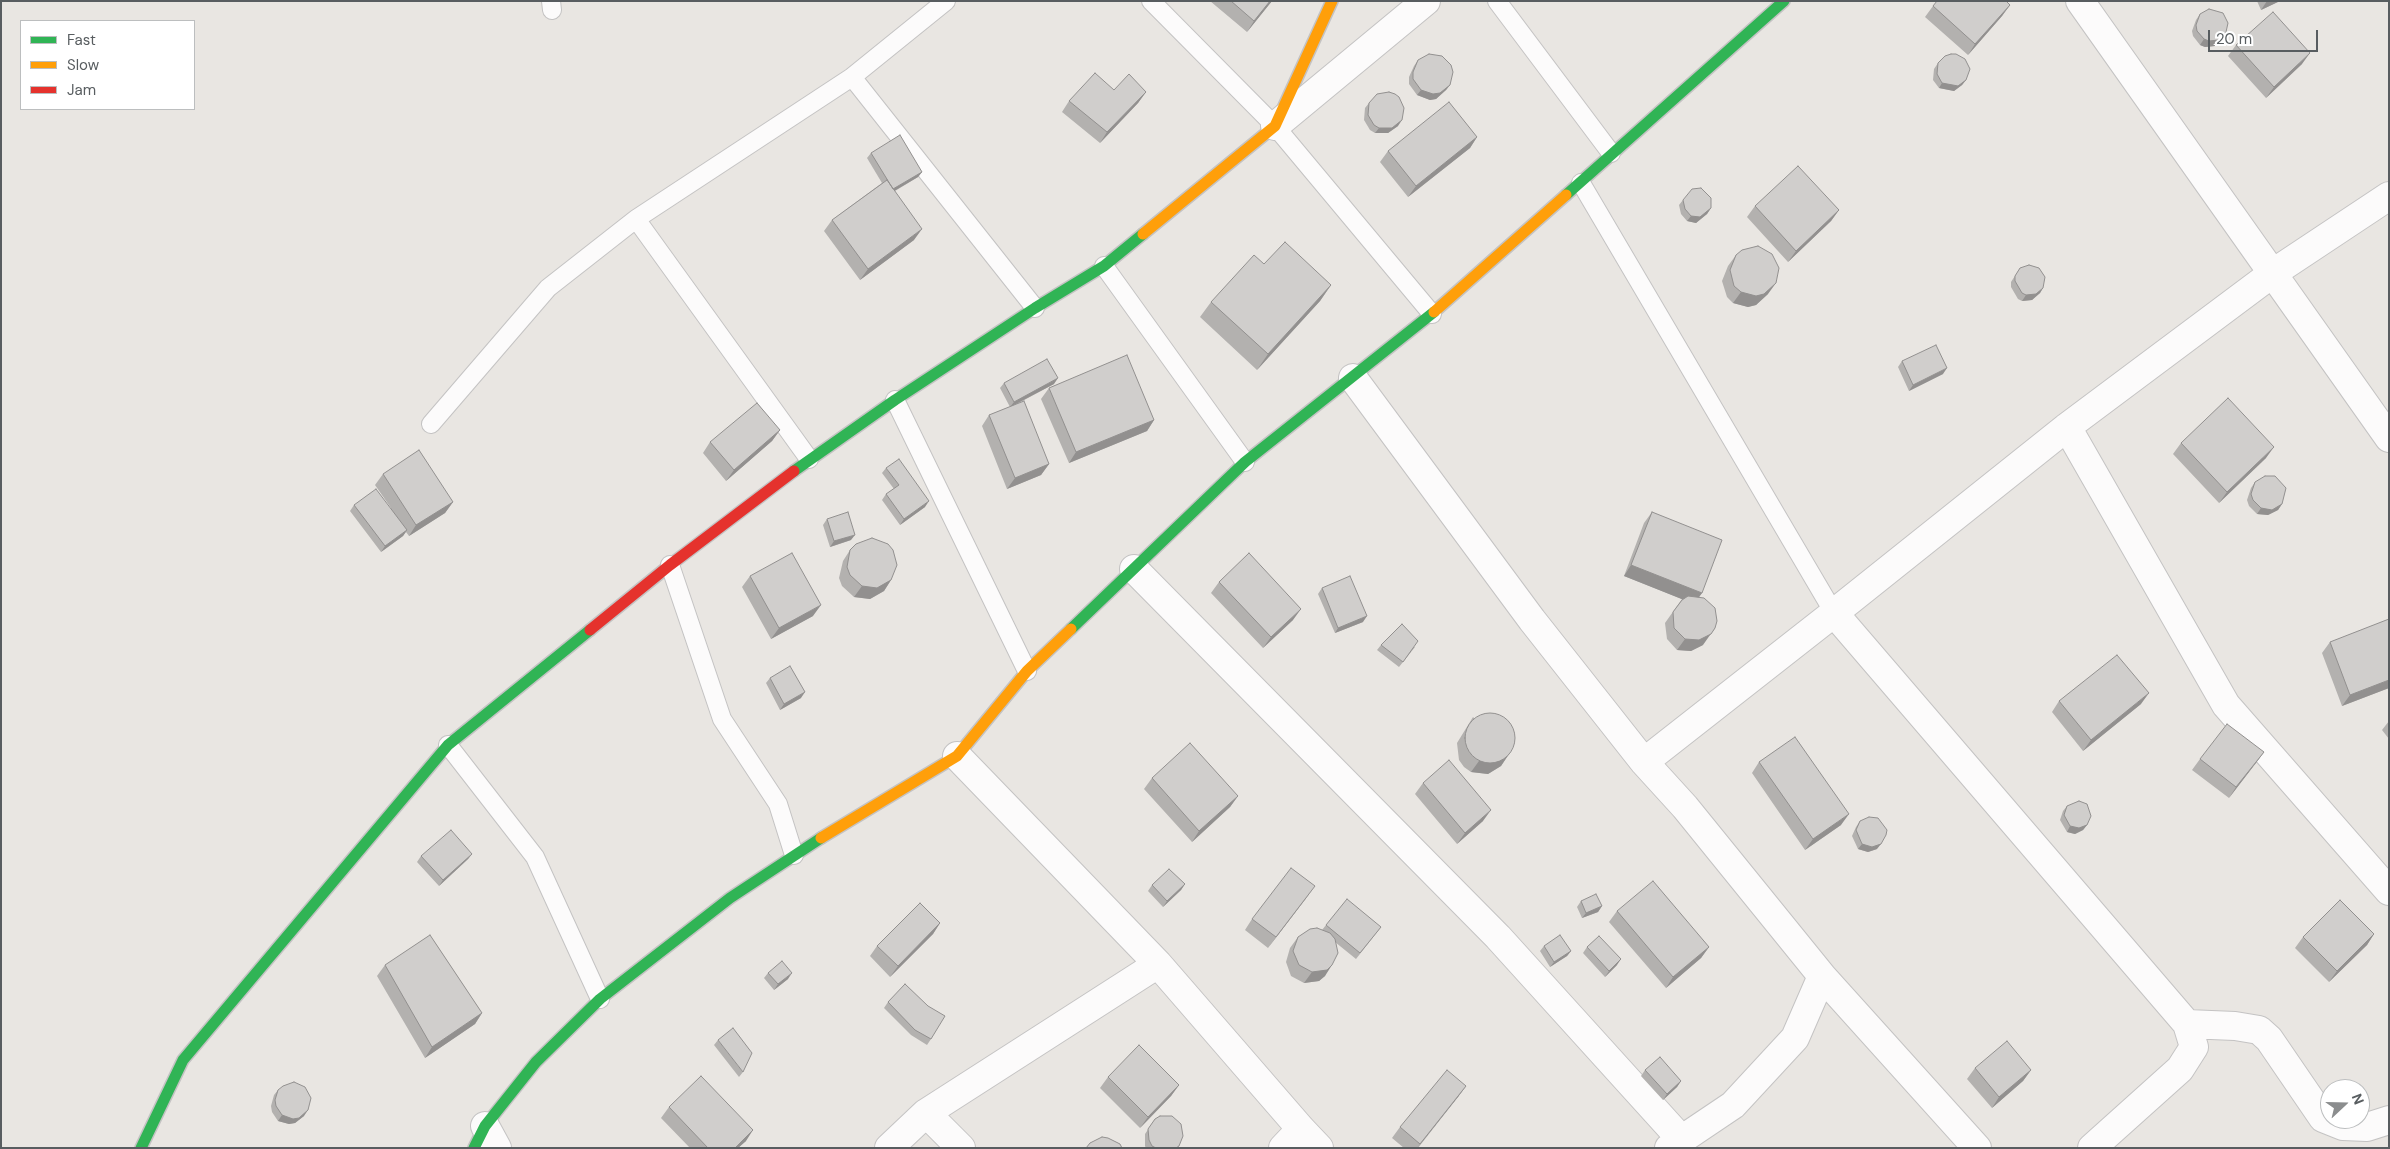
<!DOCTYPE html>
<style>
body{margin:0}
#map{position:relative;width:2390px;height:1149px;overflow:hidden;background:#e9e6e2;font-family:"DM Sans",sans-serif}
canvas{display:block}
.frame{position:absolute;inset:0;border:2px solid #585d60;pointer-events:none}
.legend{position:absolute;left:20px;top:20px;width:175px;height:90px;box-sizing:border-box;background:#fff;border:1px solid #bcbebf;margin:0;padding:6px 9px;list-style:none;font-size:15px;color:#585d60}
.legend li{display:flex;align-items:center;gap:10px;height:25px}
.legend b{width:25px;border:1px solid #bcbebf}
.north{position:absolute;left:2320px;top:1079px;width:50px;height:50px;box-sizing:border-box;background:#fff;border:1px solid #bcbebf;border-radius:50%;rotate:69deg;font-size:14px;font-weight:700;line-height:20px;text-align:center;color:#585d60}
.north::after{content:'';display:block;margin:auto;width:18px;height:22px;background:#8b8d8e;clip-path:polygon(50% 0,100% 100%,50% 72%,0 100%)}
.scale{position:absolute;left:2208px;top:30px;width:110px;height:22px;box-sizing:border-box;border:2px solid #585d60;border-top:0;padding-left:6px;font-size:15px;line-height:18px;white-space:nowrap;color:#585d60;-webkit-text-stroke:4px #fff;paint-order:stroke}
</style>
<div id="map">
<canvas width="2390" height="1149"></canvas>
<div class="frame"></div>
<ul class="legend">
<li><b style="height:6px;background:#30b455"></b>Fast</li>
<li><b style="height:6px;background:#ff9f0a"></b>Slow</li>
<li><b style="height:6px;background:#e5322d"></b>Jam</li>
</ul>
<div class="north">N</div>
<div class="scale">20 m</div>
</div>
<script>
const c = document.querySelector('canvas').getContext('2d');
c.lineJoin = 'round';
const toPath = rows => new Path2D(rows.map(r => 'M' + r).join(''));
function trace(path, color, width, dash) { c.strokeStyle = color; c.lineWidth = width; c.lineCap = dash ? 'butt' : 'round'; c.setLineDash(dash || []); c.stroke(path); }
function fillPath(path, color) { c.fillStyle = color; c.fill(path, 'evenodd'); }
const lane = toPath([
 [551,1,552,10],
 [1151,1,1275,126,1432,314],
 [1497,1,1611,153],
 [852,77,1035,308],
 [1581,183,1834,613],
 [1104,266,1245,462],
 [895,400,1027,671],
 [431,424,548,288,636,219],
 [809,459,636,219,852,77,946,1],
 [670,565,722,719,778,804,794,855],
 [448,745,535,857,600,999]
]);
const street = toPath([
 [2080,1,2389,438],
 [1275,126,1426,1],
 [1353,378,1532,620,1644,762,1685,807,1822,976,1795,1038,1733,1105,1669,1148],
 [2067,427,2226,705,2389,891],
 [1134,569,1498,937,1681,1139],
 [1834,613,2067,427,2273,273,2389,196],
 [957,756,1158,964,1301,1129,1319,1148],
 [1644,762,1834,613,2187,1024,2194,1047,2180,1069,2092,1148],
 [1822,976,1977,1148],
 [2187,1024,2235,1026,2259,1030,2269,1039,2323,1118,2343,1126,2367,1127,2389,1120],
 [926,1113,961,1148],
 [485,1126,497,1148],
 [889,1148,926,1113,1158,964],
 [1283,1148,1301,1129]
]);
const fast = toPath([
 [1566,195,1784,1],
 [794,471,895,400,1035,308,1104,266,1143,234],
 [1071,629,1245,462,1434,312],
 [141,1148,183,1060,448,745,590,630],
 [474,1148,485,1126,536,1062,600,999,730,898,821,838]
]);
const slow = toPath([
 [1143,234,1275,126,1332,1],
 [1434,312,1566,195],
 [821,838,957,756,1027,671,1071,629]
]);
const jam = toPath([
 [590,630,670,565,794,471]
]);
trace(lane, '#c4c3c3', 20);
trace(street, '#c4c3c3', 30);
trace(fast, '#c4c3c3', 14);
trace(slow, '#c4c3c3', 14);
trace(jam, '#c4c3c3', 14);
trace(lane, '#fcfbfb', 18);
trace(street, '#fcfbfb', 28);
trace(fast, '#30b455', 11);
trace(slow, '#ff9f0a', 11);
trace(jam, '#e5322d', 11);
fillPath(toPath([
 [1210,1,1272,1,1247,32],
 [2257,1,2280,1,2261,10],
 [2010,5,2002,16,1968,55,1925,17,1933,6],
 [2200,14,2226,32,2215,46,2205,47,2200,45,2193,36,2192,31,2196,20],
 [2236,45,2302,64,2266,98,2228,56],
 [1418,60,1450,85,1446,90,1436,99,1430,100,1417,95,1409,84,1409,77,1414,66],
 [1938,63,1966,80,1962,85,1954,91,1939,88,1933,80,1934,69],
 [1114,90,1146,92,1138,103,1100,143,1062,112,1069,101],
 [1369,103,1398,126,1388,133,1375,133,1370,130,1364,120,1365,108],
 [1477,137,1470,148,1408,197,1380,162,1388,151],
 [871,153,922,172,918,177,895,191,914,240,860,280,824,231,832,220,882,183,867,158],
 [1683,200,1711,208,1707,214,1696,223,1687,221,1681,214,1679,205],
 [1755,206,1839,210,1831,221,1788,262,1747,217],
 [1736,255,1768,294,1756,305,1748,307,1733,303,1727,297,1722,281,1728,266],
 [1264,264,1331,285,1320,301,1257,370,1200,317,1211,302],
 [2020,268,2043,288,2040,293,2032,300,2022,301,2018,299,2011,287,2011,282],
 [1902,361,1943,374,1909,391,1898,367],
 [1004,383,1054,384,1015,405,1049,464,1041,475,1007,489,982,426,989,415,1010,407,1000,388],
 [1049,388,1154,420,1147,431,1069,463,1041,399],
 [780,430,772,441,726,481,703,453,710,442],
 [2181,443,2266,458,2219,503,2173,454],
 [886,468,925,507,900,525,882,500,886,494,894,489,882,473],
 [383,474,453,502,445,513,409,536,406,532,403,536,381,552,350,511,354,505,391,508,375,485],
 [2255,482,2282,504,2278,510,2268,515,2257,514,2249,506,2247,500,2251,488],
 [1652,512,1702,593,1699,597,1703,645,1691,651,1677,650,1667,639,1665,623,1682,599,1624,576,1644,523],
 [827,519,851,540,830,547,823,525],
 [850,550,891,580,884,591,870,599,854,597,842,586,839,578,843,561],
 [750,576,813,616,771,639,742,587],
 [1219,582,1293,620,1263,648,1211,593],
 [1322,588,1363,622,1335,633,1318,594],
 [2330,642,2389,688,2342,706,2322,653],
 [1381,645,1415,647,1399,667,1377,650],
 [770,678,801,698,780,710,766,683],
 [2059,701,2141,704,2083,751,2052,712],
 [1473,717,1509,754,1501,766,1488,774,1471,772,1464,767,1459,760,1457,743],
 [2389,721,2389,739,2382,730],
 [2264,752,2229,798,2192,770,2200,759],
 [1759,762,1841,825,1805,850,1752,773],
 [1152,778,1238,796,1230,807,1192,842,1144,789],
 [1423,783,1483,821,1457,844,1415,794],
 [2067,806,2087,825,2083,830,2075,834,2067,832,2060,820,2063,811],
 [1860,821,1877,849,1868,852,1858,849,1852,836,1856,827],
 [472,854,468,859,439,886,417,862,421,856],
 [1185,884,1181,890,1163,907,1148,891,1152,885],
 [1307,897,1268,948,1245,930,1252,919],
 [1581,901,1602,906,1598,912,1582,918,1577,907],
 [1617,911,1709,947,1701,958,1666,988,1609,922],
 [940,923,933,934,890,977,870,956,877,946],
 [1326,925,1381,927,1356,959,1335,942,1325,976,1319,981,1304,983,1291,976,1286,962,1290,948,1298,937,1322,930],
 [2374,934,2367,945,2329,982,2295,948,2303,937],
 [1544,946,1571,951,1567,956,1550,967,1540,951],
 [1587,947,1617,965,1605,977,1583,953],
 [385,965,482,1013,475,1024,425,1058,377,976],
 [768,973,788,979,774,990,764,978],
 [888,1002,931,1039,927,1045,911,1035,884,1008],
 [718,1040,743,1072,739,1077,714,1045],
 [1975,1068,2031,1070,2023,1081,1992,1108,1967,1079],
 [1645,1070,1681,1081,1677,1087,1663,1100,1641,1076],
 [1108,1077,1179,1085,1171,1096,1140,1128,1100,1088],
 [1466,1086,1458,1097,1418,1148,1404,1148,1392,1138,1400,1127],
 [278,1090,304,1116,295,1123,289,1124,278,1121,272,1112,271,1106,274,1095],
 [669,1107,746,1141,738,1148,690,1148,661,1118],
 [1155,1119,1177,1148,1146,1148,1145,1146,1145,1134]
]), '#b3b1af');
fillPath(toPath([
 [1270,1,1272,1,1247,32,1254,21],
 [2267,1,2280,1,2261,10],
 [2010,5,2002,16,1968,55,1975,44],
 [2226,32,2215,46,2205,47,2200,45,2204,39],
 [2310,53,2302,64,2266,98,2274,87],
 [1966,80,1962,85,1954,91,1939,88,1942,83],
 [1450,85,1446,90,1436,99,1430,100,1417,95,1421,90],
 [1146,92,1138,103,1100,143,1107,132],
 [1402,120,1398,126,1388,133,1375,133,1379,128],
 [1477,137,1470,148,1408,197,1416,186],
 [922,172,918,177,889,194,893,189],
 [1711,208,1707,214,1696,223,1687,221,1691,216],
 [1839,210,1831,221,1788,262,1796,251],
 [922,229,914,240,860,280,868,269],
 [1776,283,1768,294,1756,305,1748,307,1733,303,1741,292],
 [1331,285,1320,301,1257,370,1268,354],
 [2043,288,2040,293,2032,300,2022,301,2026,295],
 [1947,368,1943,374,1909,391,1913,385],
 [1058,378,1054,384,1010,407,1014,402],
 [1154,420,1147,431,1069,463,1076,452],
 [780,430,772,441,726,481,734,470],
 [2274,447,2266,458,2219,503,2227,492],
 [1049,464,1041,475,1007,489,1015,478],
 [929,501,925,507,900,525,904,519],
 [453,502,445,513,409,536,416,525],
 [2282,504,2278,510,2268,515,2257,514,2261,508],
 [407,530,403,536,381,552,385,546],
 [855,535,851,540,830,547,834,541],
 [1631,565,1702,593,1694,604,1624,576],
 [891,580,884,591,870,599,854,597,862,586],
 [821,605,813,616,771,639,779,628],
 [1301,609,1293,620,1263,648,1271,637],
 [1367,616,1363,622,1335,633,1338,628],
 [1715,628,1703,645,1691,651,1677,650,1685,639],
 [2389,680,2389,688,2342,706,2350,695],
 [805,692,801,698,780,710,784,704],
 [2149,693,2141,704,2083,751,2091,740],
 [2264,752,2256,763,2229,798,2236,787],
 [1509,754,1501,766,1488,774,1471,772,1479,761],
 [1238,796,1230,807,1192,842,1199,831],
 [1491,810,1483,821,1457,844,1465,833],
 [1849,814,1841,825,1805,850,1813,839],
 [2087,825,2083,830,2075,834,2067,832,2070,826],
 [1862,844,1881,844,1877,849,1868,852,1858,849],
 [472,854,468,859,439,886,443,880],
 [1185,884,1181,890,1163,907,1167,901],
 [1315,886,1307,897,1268,948,1276,937],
 [1602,906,1598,912,1582,918,1586,913],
 [940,923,933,934,890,977,898,966],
 [2374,934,2367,945,2329,982,2337,971],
 [1709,947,1701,958,1666,988,1673,977],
 [1571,951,1567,956,1550,967,1554,962],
 [1621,959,1617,965,1605,977,1609,971],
 [1332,965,1325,976,1319,981,1304,983,1312,972],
 [792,973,788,979,774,990,778,984],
 [482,1013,475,1024,425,1058,432,1047],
 [2031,1070,2023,1081,1992,1108,1999,1097],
 [1681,1081,1677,1087,1663,1100,1667,1094],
 [1179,1085,1171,1096,1140,1128,1148,1117],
 [1466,1086,1458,1097,1417,1148,1420,1144],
 [308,1110,304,1116,295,1123,289,1124,278,1121,282,1115],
 [753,1130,746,1141,738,1148,735,1148]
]), '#92908f');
const building = toPath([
 [1231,1,1270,1,1254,21,1231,1],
 [1937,1,2006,1,2010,5,1975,44,1933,6,1937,1],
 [2209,9,2223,13,2228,23,2226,32,2219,40,2209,41,2204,39,2197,31,2196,25,2200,14,2209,9],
 [2273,12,2310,53,2274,87,2236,45,2273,12],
 [1429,54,1442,56,1451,65,1453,72,1450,85,1440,93,1433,94,1421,90,1413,79,1413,72,1418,60,1429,54],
 [1951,54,1956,54,1965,59,1970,69,1966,80,1958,86,1942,83,1937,74,1938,63,1945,56,1951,54],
 [1095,73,1114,90,1129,74,1146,92,1107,132,1069,101,1095,73],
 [1389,92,1395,94,1399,97,1404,108,1402,120,1392,128,1379,128,1374,125,1368,115,1369,103,1377,94,1389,92],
 [1449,102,1477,137,1416,186,1388,151,1449,102],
 [900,135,922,172,893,189,871,153,900,135],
 [1798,166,1839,210,1796,251,1755,206,1798,166],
 [887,180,922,229,868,269,832,220,887,180],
 [1701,188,1711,198,1711,208,1700,217,1691,216,1685,209,1683,200,1692,189,1701,188],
 [1285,242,1331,285,1268,354,1211,302,1254,255,1264,264,1285,242],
 [1758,246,1772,254,1779,268,1776,283,1764,294,1756,296,1741,292,1734,286,1730,270,1736,255,1742,250,1758,246],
 [2029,265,2039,268,2045,277,2043,288,2036,294,2026,295,2022,293,2015,281,2015,276,2020,268,2029,265],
 [1936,345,1947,368,1913,385,1902,361,1936,345],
 [1127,355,1154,420,1076,452,1049,388,1127,355],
 [1047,359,1058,378,1014,402,1004,383,1047,359],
 [2228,398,2274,447,2227,492,2181,443,2228,398],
 [1024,401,1049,464,1015,478,989,415,1024,401],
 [757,403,780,430,734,470,710,442,757,403],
 [419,450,453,502,416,525,383,474,419,450],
 [899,459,929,501,904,519,886,494,899,485,886,468,899,459],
 [2265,476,2275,476,2286,488,2282,504,2272,510,2261,508,2253,500,2251,494,2255,482,2265,476],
 [376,489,407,530,385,546,354,505,376,489],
 [848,512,855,535,834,541,827,519,848,512],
 [1652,512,1722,540,1702,593,1631,565,1652,512],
 [872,538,888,544,893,550,897,565,891,580,877,588,862,586,850,575,847,567,850,550,856,544,872,538],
 [792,553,821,605,779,628,750,576,792,553],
 [1249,553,1301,609,1271,637,1219,582,1249,553],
 [1350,576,1367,616,1338,628,1322,588,1350,576],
 [1688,596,1704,598,1715,608,1717,621,1715,628,1711,634,1699,640,1685,639,1674,628,1673,612,1682,600,1688,596],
 [2389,619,2389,680,2350,695,2330,642,2389,619],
 [1402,624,1418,641,1403,662,1381,645,1402,624],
 [2117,655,2149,693,2091,740,2059,701,2117,655],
 [790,666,805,692,784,704,770,678,790,666],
 '1465 738a25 25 0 1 1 50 0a25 25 0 1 1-50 0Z',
 [2227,724,2264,752,2236,787,2200,759,2227,724],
 [1795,737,1849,814,1813,839,1759,762,1795,737],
 [1190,743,1238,796,1199,831,1152,778,1190,743],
 [1449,760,1491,810,1465,833,1423,783,1449,760],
 [2079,801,2087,804,2091,816,2087,825,2079,828,2070,826,2064,815,2067,806,2079,801],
 [1869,817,1878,818,1887,830,1886,835,1881,844,1872,847,1862,844,1856,830,1860,821,1869,817],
 [451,830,472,854,443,880,421,856,451,830],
 [1291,868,1315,886,1276,937,1252,919,1291,868],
 [1169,869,1185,884,1167,901,1152,885,1169,869],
 [1653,881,1709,947,1673,977,1617,911,1653,881],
 [1596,894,1602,906,1586,913,1581,901,1596,894],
 [1347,899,1381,927,1360,953,1326,925,1347,899],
 [2340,900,2374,934,2337,971,2303,937,2340,900],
 [920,903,940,923,898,966,877,946,920,903],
 [1317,928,1330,933,1335,939,1338,953,1332,965,1327,970,1312,972,1299,965,1293,951,1298,937,1310,929,1317,928],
 [430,935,482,1013,432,1047,385,965,430,935],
 [1560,935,1571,951,1554,962,1544,946,1560,935],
 [1599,936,1621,959,1609,971,1587,947,1599,936],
 [782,961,792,973,778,984,768,973,782,961],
 [905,984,928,1006,945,1016,931,1039,915,1030,888,1002,905,984],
 [733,1028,752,1053,743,1072,718,1040,733,1028],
 [2007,1041,2031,1070,1999,1097,1975,1068,2007,1041],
 [1139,1045,1179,1085,1148,1117,1108,1077,1139,1045],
 [1660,1057,1681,1081,1667,1094,1645,1070,1660,1057],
 [1447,1070,1466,1086,1420,1144,1400,1127,1447,1070],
 [701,1076,753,1130,735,1148,708,1148,669,1107,701,1076],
 [294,1082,305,1087,311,1098,308,1110,299,1118,293,1119,282,1115,276,1106,275,1100,278,1090,283,1086,294,1082],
 [1160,1116,1172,1116,1181,1124,1183,1136,1179,1146,1176,1148,1156,1148,1152,1146,1149,1140,1148,1129,1155,1119,1160,1116],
 [1102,1137,1108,1138,1120,1144,1122,1148,1086,1148,1090,1143,1102,1137]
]);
fillPath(building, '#d0cecc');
trace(building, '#92908f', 1);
</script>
